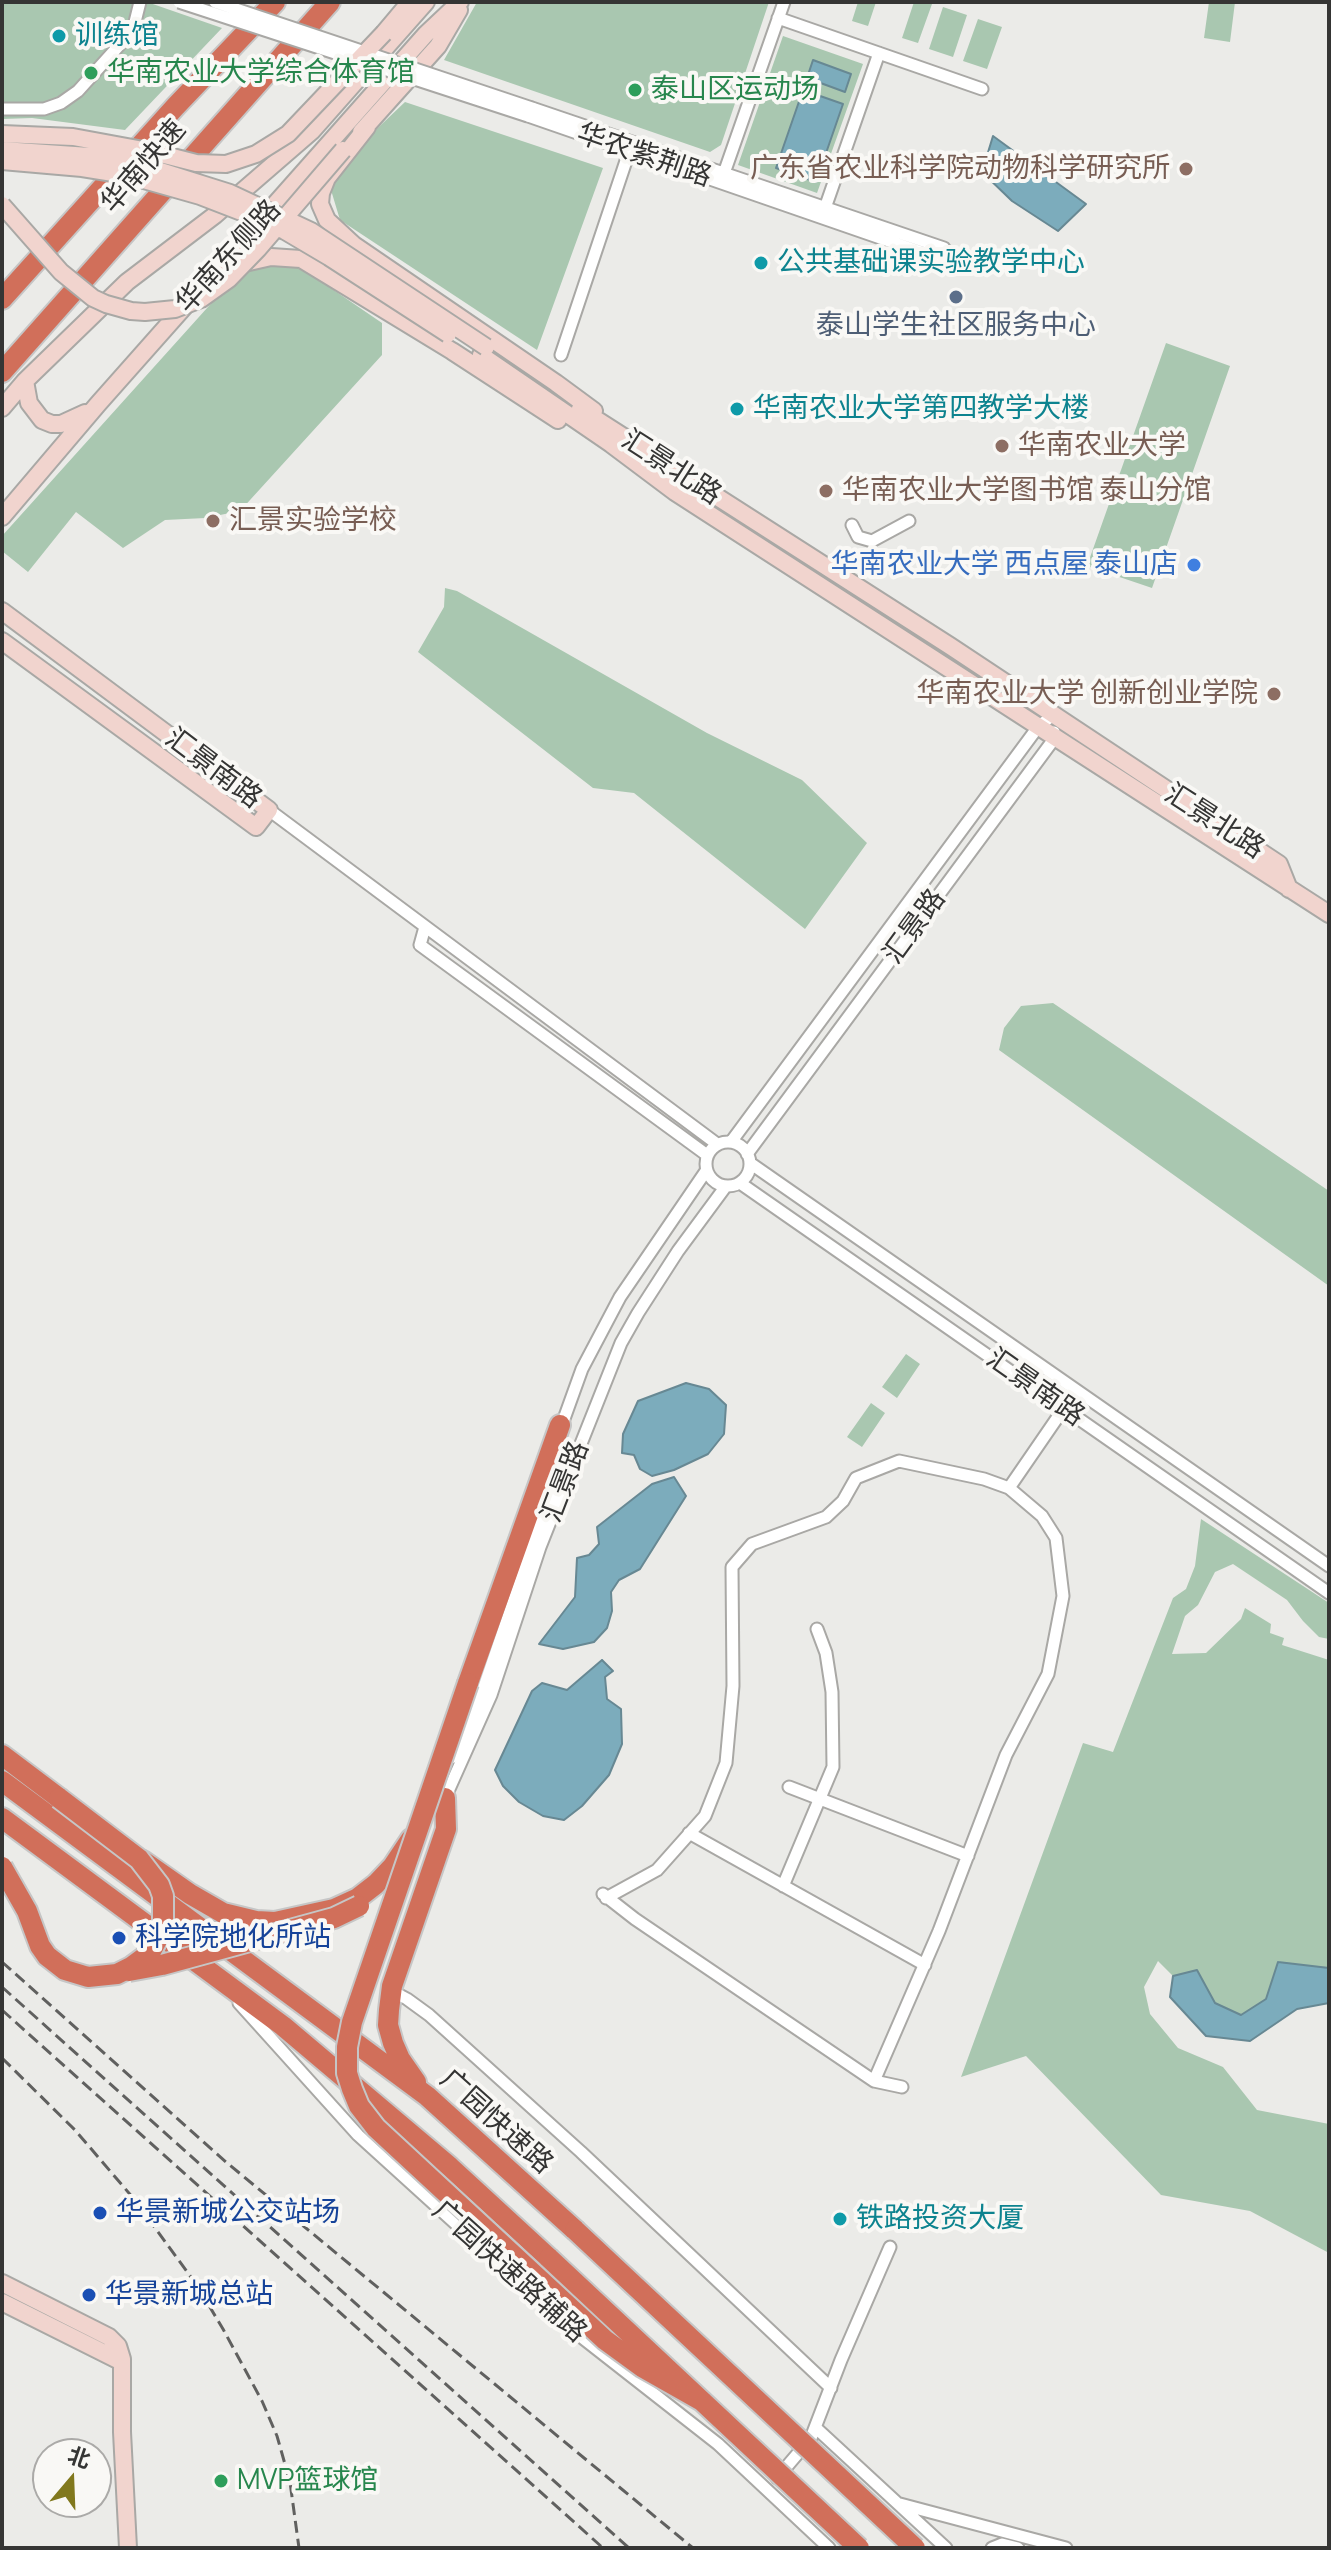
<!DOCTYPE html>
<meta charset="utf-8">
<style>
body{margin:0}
#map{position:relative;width:1331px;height:2550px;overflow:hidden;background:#ebebe8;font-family:Manrope,"Noto Sans SC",sans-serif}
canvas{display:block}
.frame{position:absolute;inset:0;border:4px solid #353534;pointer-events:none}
.north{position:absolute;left:32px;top:2438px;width:80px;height:80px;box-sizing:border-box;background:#f9f8f5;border:2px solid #abaaa8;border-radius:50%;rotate:19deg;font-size:22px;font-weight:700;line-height:32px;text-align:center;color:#353534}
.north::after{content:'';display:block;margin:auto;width:28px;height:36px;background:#81781d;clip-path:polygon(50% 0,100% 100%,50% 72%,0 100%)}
</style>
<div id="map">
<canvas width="1331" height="2550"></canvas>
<div class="frame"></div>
<div class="north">北</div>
</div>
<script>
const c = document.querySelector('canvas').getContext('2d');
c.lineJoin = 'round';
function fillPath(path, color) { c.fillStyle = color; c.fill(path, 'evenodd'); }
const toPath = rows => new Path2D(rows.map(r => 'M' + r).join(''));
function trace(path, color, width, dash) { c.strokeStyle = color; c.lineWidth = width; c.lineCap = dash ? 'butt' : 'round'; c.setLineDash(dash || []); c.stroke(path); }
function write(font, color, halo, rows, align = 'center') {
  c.font = font + ' Manrope,"Noto Sans SC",sans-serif'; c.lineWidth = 8; c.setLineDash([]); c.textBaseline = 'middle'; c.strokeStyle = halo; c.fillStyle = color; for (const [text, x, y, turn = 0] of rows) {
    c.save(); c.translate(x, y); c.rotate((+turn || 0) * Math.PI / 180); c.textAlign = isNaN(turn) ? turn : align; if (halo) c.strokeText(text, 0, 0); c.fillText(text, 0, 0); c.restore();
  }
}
fillPath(toPath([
 [2,2,147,2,222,28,125,130,32,118,2,119],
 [477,2,769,2,721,145,710,152,444,60],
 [858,2,876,2,868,26,852,21],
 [914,2,932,4,918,43,902,38],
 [1209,2,1235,2,1230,42,1204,38],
 [943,7,967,15,953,57,929,49],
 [978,19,1002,27,987,69,963,61],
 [783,36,863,64,817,193,738,165],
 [405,102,603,168,537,350,340,220,331,190,342,162],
 [276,263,296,267,319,280,382,323,382,355,240,511,205,518,165,520,123,548,76,512,28,572,2,551,2,536,243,268],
 [1166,343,1230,366,1152,588,1087,566],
 [445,588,457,591,707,733,802,780,867,843,805,929,634,793,593,788,418,652,444,607],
 [1053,1003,1329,1191,1329,1286,999,1050,1004,1028,1021,1006],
 [906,1354,920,1364,897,1398,882,1387],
 [871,1403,885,1413,862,1447,847,1437],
 [1201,1519,1329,1603,1329,1639,1319,1637,1303,1621,1287,1600,1233,1564,1215,1572,1198,1605,1185,1616,1172,1654,1206,1653,1241,1619,1245,1608,1271,1624,1270,1633,1284,1638,1282,1645,1329,1660,1329,1968,1278,1962,1266,1999,1241,2015,1215,2003,1197,1970,1173,1976,1158,1961,1144,1987,1150,2014,1178,2048,1223,2067,1257,2110,1329,2124,1329,2253,1250,2211,1161,2195,1026,2056,961,2077,1083,1743,1113,1752,1173,1598,1186,1589,1195,1566]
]), '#a9c7b0');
const water = toPath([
 [813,60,851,74,845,92,807,78,813,60],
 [803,90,843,104,816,182,776,168,803,90],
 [993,136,1086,204,1058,231,1012,201,982,172,993,136],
 [686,1383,709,1389,726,1405,724,1434,708,1454,674,1470,652,1476,640,1469,634,1455,622,1453,623,1434,638,1401,686,1383],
 [674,1477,686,1496,640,1569,619,1580,611,1592,612,1611,607,1628,594,1642,563,1649,539,1644,575,1597,577,1558,589,1555,599,1544,597,1527,652,1484,674,1477],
 [602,1660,613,1671,605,1677,607,1699,621,1709,622,1744,609,1775,582,1806,564,1820,543,1816,519,1802,503,1786,495,1770,532,1691,542,1683,567,1690,602,1660],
 [1278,1962,1329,1968,1329,2003,1297,2009,1250,2041,1206,2036,1170,1997,1173,1976,1197,1970,1215,2003,1241,2015,1266,1999,1278,1962]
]);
fillPath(water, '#7cacbc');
trace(water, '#678893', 2);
const street = toPath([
 [778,18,982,89],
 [2,109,44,109,61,103,78,91,133,30,140,2],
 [528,116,941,259,944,248,532,108],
 [722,179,784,2],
 [824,211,879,53],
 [561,355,631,146],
 [852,525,858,537,872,541,909,521],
 [269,810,717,1144],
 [425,927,420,945,707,1155],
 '706 1164a22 22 0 1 1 44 0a22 22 0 1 1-44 0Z',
 [731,1142,1038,727,1053,715],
 [747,1154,1054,739,1054,732],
 [750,1163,1329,1566],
 [740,1183,1329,1593],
 [560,1430,582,1369,620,1297,706,1171],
 [1009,1488,1064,1408],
 [451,1758,474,1716,551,1492,557,1455],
 [789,1787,968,1856],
 [445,1798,491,1695,540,1547,621,1343,638,1313,678,1251,726,1186],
 [689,1833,925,1965],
 [783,1886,833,1767,832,1692,826,1653,817,1629],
 [603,1894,635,1919,874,2081,902,2087],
 [606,1898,657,1870,705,1816,726,1763,733,1686,732,1567,752,1544,826,1517,843,1501,856,1478,899,1461,984,1479,1009,1488,1042,1516,1056,1538,1063,1596,1048,1674,1006,1755,939,1931,874,2081],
 [392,1991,407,1999,429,2015,581,2152,831,2388],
 [239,2003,358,2135,575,2332,718,2444,829,2548],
 [816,2428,946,2548],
 [777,2478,811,2438,841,2360,890,2247],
 [900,2504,1066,2548],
 [992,2548,1002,2544,1018,2548]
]);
const secondary = toPath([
 [384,33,410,2],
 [367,127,327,178,321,193,320,204,327,220,354,245,556,383,594,411],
 [361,132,438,46,459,10],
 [240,264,271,257,301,259,452,351,558,420],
 [481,355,611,444,675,492,1329,914],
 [25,381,29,403,42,420,52,424,61,424,85,413],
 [2,408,25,381,127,282,215,215,312,131,426,2],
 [580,409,950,646,1279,864,1289,889],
 [2,517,98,404,426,34,460,2],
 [2,611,269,810,256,827,2,641],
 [2,2283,109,2337,118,2346,122,2359,122,2432,128,2548],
 [2,2302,122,2362]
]);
const highway = toPath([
 [2,299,175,107,275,2],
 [2,372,330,2],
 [468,1683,560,1425],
 [2,1755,59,1798],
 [2,1781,427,2096,575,2230],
 [2,1818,283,2026,450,2167,549,2258],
 [143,1861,190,1894,223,1913,256,1921,275,1922,334,1909,358,1898,376,1884,393,1866,411,1839],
 [416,2082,400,2059,393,2043,388,2025,389,2010,392,1986,446,1829,445,1798]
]);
trace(street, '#a9a8a5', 15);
trace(secondary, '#a9a8a5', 20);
trace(highway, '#c6c6c6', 24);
trace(street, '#fff', 11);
trace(secondary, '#f1d4ce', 16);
trace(highway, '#d16f5a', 20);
trace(toPath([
 [2,1962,226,2162,693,2548],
 [2,1987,629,2548],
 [2,2010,603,2548],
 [2,2058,75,2130,134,2199,196,2284,223,2329,262,2401,277,2436,290,2482,299,2548]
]), '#60605f', 3, [12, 6]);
const streetBridge = toPath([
 [179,2,528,116],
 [215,2,532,108]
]);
const secondaryBridge = toPath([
 [2,134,73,137,149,151,196,163,226,164,256,154,288,134,384,33],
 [2,150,89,156,141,165,230,193,311,231,486,347],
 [2,161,82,168,126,175,200,196,244,213,285,231,329,257,448,334],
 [2,205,61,272,93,298,106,304,131,311,145,312,175,309,201,299,229,279,258,249,343,150]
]);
const highwayBridge = toPath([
 [468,1683,352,2022,347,2047,347,2073,352,2089,359,2106,376,2128,605,2340,642,2367,702,2401],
 [2,1867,27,1911,40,1946,47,1956,65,1970,88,1977,117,1974,131,1967,150,1953,157,1940,163,1923,163,1896,159,1885,139,1859,59,1798],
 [129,1971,162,1965,334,1918,359,1906],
 [575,2230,915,2548],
 [549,2258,859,2548]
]);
trace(streetBridge, '#a9a8a5', 15, []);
trace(secondaryBridge, '#a9a8a5', 20, []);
trace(highwayBridge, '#c6c6c6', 24, []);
trace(streetBridge, '#fff', 11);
trace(secondaryBridge, '#f1d4ce', 16);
trace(highwayBridge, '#d16f5a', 20);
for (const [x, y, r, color] of [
 [59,36,8,"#0f9aa8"],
 [91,73,8,"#2e9e5b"],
 [635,90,8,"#2e9e5b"],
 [1186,169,8,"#8d6e63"],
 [761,263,8,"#0f9aa8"],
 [956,297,8,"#5c6f8a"],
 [737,409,8,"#0f9aa8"],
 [1002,446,8,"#8d6e63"],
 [826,491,8,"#8d6e63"],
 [213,521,8,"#8d6e63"],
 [1194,565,8,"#3f7fe0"],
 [1274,694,8,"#8d6e63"],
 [119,1938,8,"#1a4fb4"],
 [100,2213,8,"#1a4fb4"],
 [840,2219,8,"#0f9aa8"],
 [89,2295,8,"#1a4fb4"],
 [221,2481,8,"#2e9e5b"]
]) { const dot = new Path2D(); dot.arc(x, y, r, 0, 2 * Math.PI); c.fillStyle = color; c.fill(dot); trace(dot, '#f9f8f5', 3); }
write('28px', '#0d838f', '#f9f8f5', [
 ["训练馆",75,36],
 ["公共基础课实验教学中心",777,263],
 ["华南农业大学第四教学大楼",753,409],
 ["铁路投资大厦",856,2219]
], 'left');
write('28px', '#27864d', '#f9f8f5', [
 ["华南农业大学综合体育馆",107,73],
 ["泰山区运动场",651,90],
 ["MVP篮球馆",237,2481]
], 'left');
write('28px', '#353534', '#f9f8f5', [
 ["华农紫荆路",644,156,19],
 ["华南快速",144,167,-49],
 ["华南东侧路",229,257,-48],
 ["汇景北路",671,468,33],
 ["汇景南路",213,769,37],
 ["汇景北路",1214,822,33],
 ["汇景路",915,927,-54],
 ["汇景南路",1035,1388,35],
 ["汇景路",566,1482,-69],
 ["广园快速路",496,2122,42],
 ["广园快速路辅路",509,2272,42]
]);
write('28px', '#785e54', '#f9f8f5', [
 ["广东省农业科学院动物科学研究所",1170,169,"right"],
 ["华南农业大学",1018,446],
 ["华南农业大学图书馆 泰山分馆",842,491],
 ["汇景实验学校",229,521],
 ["华南农业大学 创新创业学院",1258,694,"right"]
], 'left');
write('28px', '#4e5e75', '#f9f8f5', [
 ["泰山学生社区服务中心",956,326]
]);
write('28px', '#366cbe', '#f9f8f5', [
 ["华南农业大学 西点屋 泰山店",1178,565]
], 'right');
write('28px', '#164399', '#f9f8f5', [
 ["科学院地化所站",135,1938],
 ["华景新城公交站场",116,2213],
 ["华景新城总站",105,2295]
], 'left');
</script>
